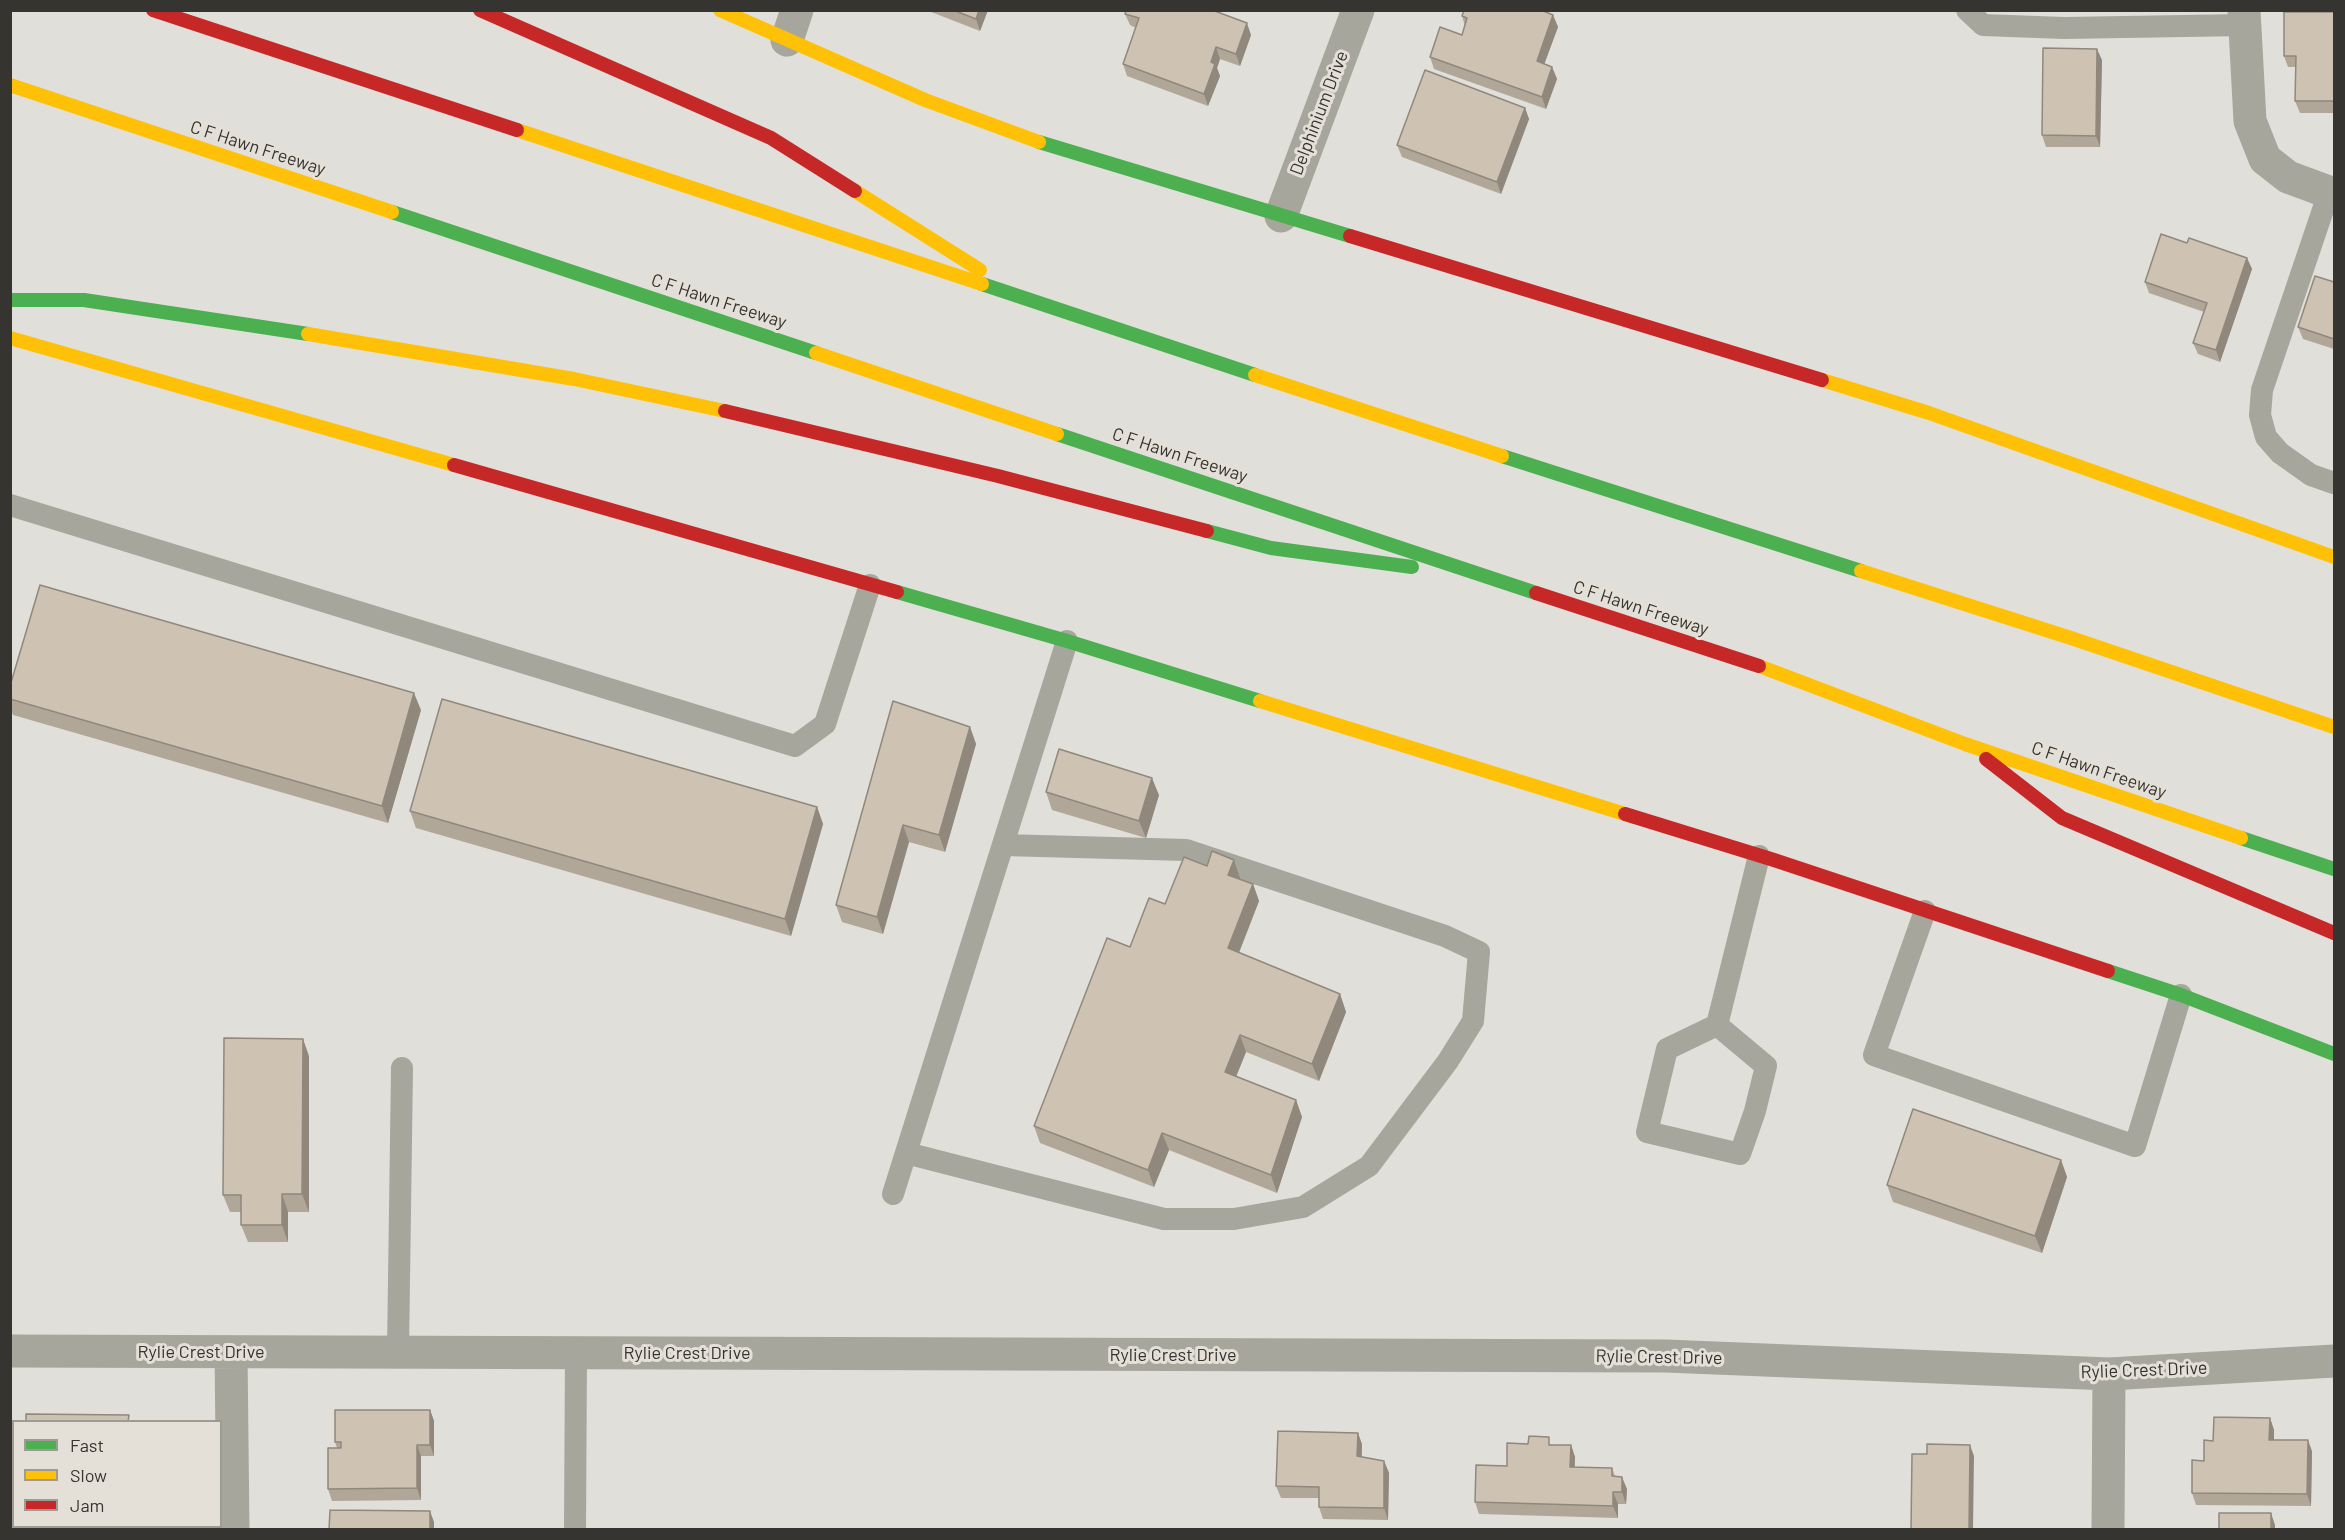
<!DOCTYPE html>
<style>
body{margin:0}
#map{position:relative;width:2345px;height:1540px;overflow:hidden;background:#e1dfda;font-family:Barlow,sans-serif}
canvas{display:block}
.frame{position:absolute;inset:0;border:12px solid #353430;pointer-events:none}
.legend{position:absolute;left:12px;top:1420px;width:210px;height:108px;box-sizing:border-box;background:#e4e0d7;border:2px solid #9e9b94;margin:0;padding:8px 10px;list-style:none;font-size:18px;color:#353430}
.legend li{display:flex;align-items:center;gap:12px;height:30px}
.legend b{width:30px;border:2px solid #9e9b94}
</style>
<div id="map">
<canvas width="2345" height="1540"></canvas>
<div class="frame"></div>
<ul class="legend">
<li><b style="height:8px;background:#4caf50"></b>Fast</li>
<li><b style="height:8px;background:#ffc107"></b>Slow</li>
<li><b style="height:8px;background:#c62828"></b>Jam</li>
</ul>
</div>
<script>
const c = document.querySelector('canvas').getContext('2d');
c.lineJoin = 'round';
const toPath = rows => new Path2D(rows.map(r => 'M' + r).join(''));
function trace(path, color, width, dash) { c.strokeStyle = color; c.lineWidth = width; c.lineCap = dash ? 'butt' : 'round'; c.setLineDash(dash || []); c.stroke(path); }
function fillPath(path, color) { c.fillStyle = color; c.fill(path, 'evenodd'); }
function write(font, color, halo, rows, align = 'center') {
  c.font = font + ' Barlow,sans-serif'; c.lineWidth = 6; c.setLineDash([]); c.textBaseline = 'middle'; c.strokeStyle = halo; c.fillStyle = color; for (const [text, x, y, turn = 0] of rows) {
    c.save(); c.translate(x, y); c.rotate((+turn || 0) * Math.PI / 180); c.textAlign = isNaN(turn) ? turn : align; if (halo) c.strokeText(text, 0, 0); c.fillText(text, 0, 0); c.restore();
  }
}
trace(toPath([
 [1967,10,1983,25,2064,28,2245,25],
 [2329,192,2262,390,2260,415,2266,437,2280,453,2311,475,2334,483],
 [10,505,795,746,825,724,870,585],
 [1925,911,1874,1055,2135,1146,2181,995],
 [1717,1025,1766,1066,1755,1111,1740,1154,1647,1132,1667,1049,1717,1025,1759,856],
 [906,1153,1164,1219,1234,1219,1303,1207,1369,1166,1448,1061,1473,1021,1479,952,1445,936,1186,850,1003,845],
 [893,1194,1067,641],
 [398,1352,402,1068],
 [575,1530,576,1352]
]), '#a6a69c', 22);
trace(toPath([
 [2244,10,2250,121,2265,159,2288,177,2334,194],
 [787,40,797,10],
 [1281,216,1358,10],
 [10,1351,1666,1356,2109,1374,2334,1361],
 [231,1352,233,1530],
 [2108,1530,2109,1374]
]), '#a6a69c', 33);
trace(toPath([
 [1039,142,1350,236],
 [392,212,816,353],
 [982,284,1255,375],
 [10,300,84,300,308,334],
 [1057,434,1536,593],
 [1502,456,1861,571],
 [1207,531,1271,548,1412,567],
 [897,592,1067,641,1260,701],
 [2241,838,2334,869],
 [2108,971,2181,995,2334,1054]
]), '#4caf50', 14);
trace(toPath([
 [720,10,925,100,1039,142],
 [10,85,392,212],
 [517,130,982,284],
 [855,191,980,270],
 [308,334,574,379,725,411],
 [10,338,454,465],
 [816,353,1057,434],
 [1255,375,1502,456],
 [1822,380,1929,413,2334,557],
 [1861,571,2071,638,2334,727],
 [1759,666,1965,744,2241,838],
 [1260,701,1625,814]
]), '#ffc107', 14);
trace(toPath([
 [153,10,517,130],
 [480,10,771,138,855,191],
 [1350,236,1822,380],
 [725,411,998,476,1207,531],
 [454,465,897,592],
 [1536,593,1759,666],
 [1986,759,2062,818,2334,933],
 [1625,814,1774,860,2108,971]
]), '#c62828', 14);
fillPath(toPath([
 [926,10,988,10,980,31],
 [2334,12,2334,113,2300,113,2295,101,2296,67,2288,67,2284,56],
 [1125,14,1251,35,1240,66,1220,59,1217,68,1220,76,1208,106,1127,76,1123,64,1136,28,1130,25],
 [1553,15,1558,27,1544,64,1552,67,1557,79,1546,109,1434,69,1430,57,1462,35,1465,26,1462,16],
 [2102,60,2100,147,2046,147,2042,135],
 [1525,108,1529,119,1501,194,1402,157,1397,145],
 [2187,243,2247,258,2252,269,2220,362,2198,354,2193,343,2204,312,2149,293,2145,282],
 [2334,282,2334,349,2303,339,2298,327],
 [10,686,421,710,388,823,13,715,10,707],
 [970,727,976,744,945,852,909,842,883,934,842,922,836,905],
 [1046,792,1159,795,1146,838,1052,810],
 [817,807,823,824,791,936,416,828,410,811],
 [1207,866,1240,878,1240,879,1253,884,1259,901,1239,953,1340,994,1346,1012,1319,1081,1246,1052,1236,1077,1296,1100,1302,1117,1277,1193,1169,1150,1154,1187,1040,1143,1034,1126,1130,947,1165,904],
 [309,1056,309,1212,288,1212,288,1242,248,1242,241,1225,241,1212,230,1212,223,1195],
 [2061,1160,2067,1177,2042,1253,1893,1202,1887,1185],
 [430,1410,434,1421,434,1456,421,1456,421,1500,332,1501,328,1489,337,1448,335,1442],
 [2270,1418,2274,1430,2274,1440,2312,1451,2311,1506,2196,1505,2192,1493,2204,1461,2213,1441],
 [1362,1444,1362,1457,1384,1461,1389,1473,1388,1520,1323,1519,1319,1507,1319,1498,1281,1498,1276,1486],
 [1552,1445,1571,1445,1575,1457,1575,1467,1612,1468,1615,1476,1627,1489,1626,1504,1618,1504,1618,1518,1479,1514,1475,1502,1507,1466]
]), '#b1a799');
fillPath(toPath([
 [979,10,988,10,980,31,976,19],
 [1553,15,1558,27,1541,73,1537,61],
 [1247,23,1251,35,1240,66,1236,54],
 [1216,47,1220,59,1217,68,1220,76,1208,106,1204,94,1211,62],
 [2097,49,2102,60,2100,147,2096,136],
 [1552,67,1557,79,1546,109,1542,97],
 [1525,108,1529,119,1501,194,1497,182],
 [2247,258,2252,269,2220,362,2216,350],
 [414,693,421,710,388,823,382,806],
 [970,727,976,744,945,852,939,835],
 [1152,778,1159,795,1146,838,1139,821],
 [817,807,823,824,791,936,785,919],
 [903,825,909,842,883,934,877,917],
 [1234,860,1240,878,1234,892,1228,875],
 [1253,884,1259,901,1234,965,1228,948],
 [1340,994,1346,1012,1319,1081,1312,1064],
 [1240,1035,1246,1052,1231,1089,1225,1072],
 [303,1039,309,1056,309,1212,302,1194],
 [1296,1100,1302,1117,1277,1193,1271,1175],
 [1162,1133,1169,1150,1154,1187,1148,1170],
 [2061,1160,2067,1177,2042,1253,2035,1236],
 [282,1194,288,1212,288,1242,282,1225],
 [430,1410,434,1421,434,1456,430,1445],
 [2270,1418,2274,1430,2274,1451,2269,1440],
 [1358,1433,1362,1444,1361,1468,1357,1456],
 [2308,1440,2312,1451,2311,1506,2307,1494],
 [417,1445,421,1456,421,1500,417,1488],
 [1571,1445,1575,1457,1574,1479,1570,1467],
 [1970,1445,1974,1456,1973,1530,1969,1530],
 [1384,1461,1389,1473,1388,1520,1384,1508],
 [1622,1477,1627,1489,1626,1504,1622,1492],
 [1613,1492,1618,1504,1618,1518,1613,1506],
 [430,1511,434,1522,434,1530,430,1530],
 [2271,1513,2275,1525,2275,1530,2271,1530],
 [128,1527,132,1527,132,1530,128,1530]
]), '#90887d');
const building = toPath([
 [953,10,979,10,976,19,953,10],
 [1126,10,1212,10,1247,23,1236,54,1216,47,1211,62,1215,64,1204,94,1123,64,1139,18,1125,14,1126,10],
 [1464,10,1541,10,1553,15,1537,61,1552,67,1542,97,1430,57,1440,27,1462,35,1467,18,1462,16,1464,10],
 [2284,12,2334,12,2334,101,2295,101,2296,56,2284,56,2284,12],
 [2043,48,2097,49,2096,136,2042,135,2043,48],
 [1425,70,1525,108,1497,182,1397,145,1425,70],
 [2161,234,2187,243,2189,238,2247,258,2216,350,2193,343,2207,303,2145,282,2161,234],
 [2315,276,2334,282,2334,339,2298,327,2315,276],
 [40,585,414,693,382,806,10,699,10,686,40,585],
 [442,699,817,807,785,919,410,811,442,699],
 [893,701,970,727,939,835,903,825,877,917,836,905,893,701],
 [1059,749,1152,778,1139,821,1046,792,1059,749],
 [1212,851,1234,860,1228,875,1253,884,1228,948,1340,994,1312,1064,1240,1035,1225,1072,1296,1100,1271,1175,1162,1133,1148,1170,1034,1126,1107,938,1130,947,1149,898,1165,904,1184,857,1207,866,1212,851],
 [224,1038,303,1039,302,1194,282,1194,282,1225,241,1225,241,1195,223,1195,224,1038],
 [1913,1109,2061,1160,2035,1236,1887,1185,1913,1109],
 [335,1410,430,1410,430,1445,417,1445,417,1488,328,1489,328,1448,341,1448,341,1442,335,1442,335,1410],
 [26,1414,129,1415,128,1422,26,1422,26,1414],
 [2214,1417,2270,1418,2269,1440,2308,1440,2307,1494,2192,1493,2192,1460,2204,1461,2204,1440,2213,1441,2214,1417],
 [1278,1431,1358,1433,1357,1456,1384,1461,1384,1508,1319,1507,1319,1487,1276,1486,1278,1431],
 [1529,1436,1549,1437,1549,1445,1571,1445,1570,1467,1612,1468,1612,1476,1622,1477,1622,1492,1613,1492,1613,1506,1475,1502,1476,1465,1507,1466,1507,1443,1528,1444,1529,1436],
 [1927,1444,1970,1445,1969,1529,1911,1529,1912,1454,1927,1454,1927,1444],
 [330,1510,430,1511,430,1530,329,1530,330,1510],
 [2219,1513,2271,1513,2271,1530,2219,1530,2219,1513],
 [39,1527,128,1527,128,1530,40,1530,39,1527]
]);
fillPath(building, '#cec2b2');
trace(building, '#90887d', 1.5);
write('18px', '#353430', '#e4e0d7', [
 ["Delphinium Drive",1319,113,-69],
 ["C F Hawn Freeway",258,148,18],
 ["C F Hawn Freeway",719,301,18],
 ["C F Hawn Freeway",1180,455,18],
 ["C F Hawn Freeway",1641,608,18],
 ["C F Hawn Freeway",2099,770,19],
 ["Rylie Crest Drive",201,1352],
 ["Rylie Crest Drive",687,1353],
 ["Rylie Crest Drive",1173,1355],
 ["Rylie Crest Drive",1659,1357,1],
 ["Rylie Crest Drive",2144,1370,-2]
]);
</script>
